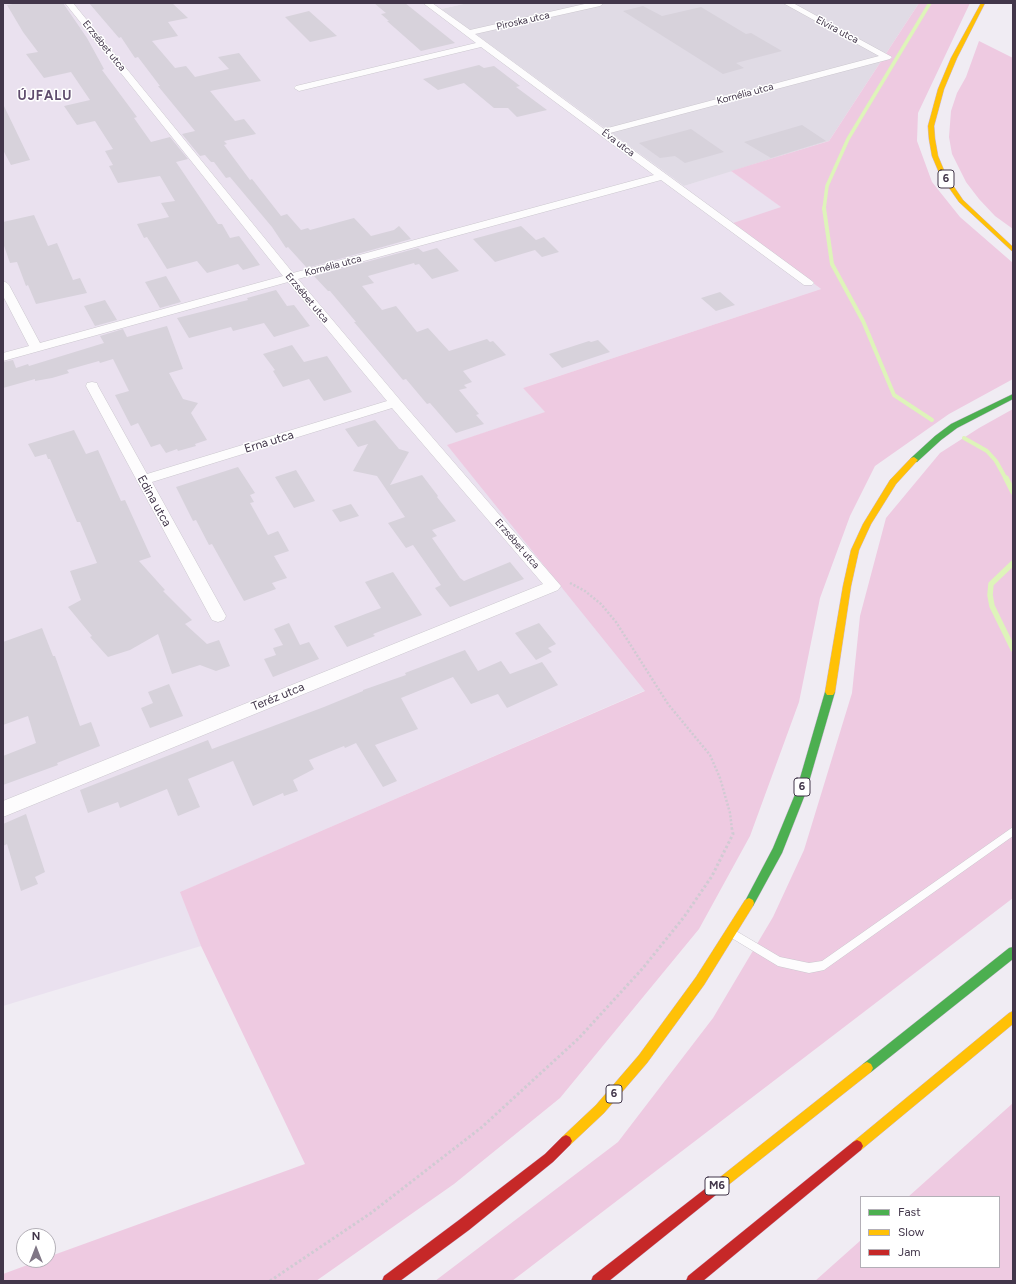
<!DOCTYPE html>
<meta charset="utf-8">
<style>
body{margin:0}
#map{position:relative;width:1016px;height:1284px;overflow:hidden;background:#f0ecf3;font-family:Figtree,sans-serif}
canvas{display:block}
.frame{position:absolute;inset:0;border:4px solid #42364a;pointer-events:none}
.legend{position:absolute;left:860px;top:1196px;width:140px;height:72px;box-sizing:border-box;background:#fff;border:1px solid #b3afb7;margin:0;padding:5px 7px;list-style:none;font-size:12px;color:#42364a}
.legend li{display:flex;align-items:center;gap:8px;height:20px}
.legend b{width:20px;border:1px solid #b3afb7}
.north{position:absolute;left:16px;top:1228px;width:40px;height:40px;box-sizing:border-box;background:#fff;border:1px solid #b3afb7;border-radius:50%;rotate:0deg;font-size:11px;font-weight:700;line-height:16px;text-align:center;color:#42364a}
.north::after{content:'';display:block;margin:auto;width:14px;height:18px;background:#7f7685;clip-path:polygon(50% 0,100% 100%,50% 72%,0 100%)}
</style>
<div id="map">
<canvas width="1016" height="1284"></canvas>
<div class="frame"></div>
<ul class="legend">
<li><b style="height:5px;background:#4caf50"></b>Fast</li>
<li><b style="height:5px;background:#ffc107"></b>Slow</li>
<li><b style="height:5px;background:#c62828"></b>Jam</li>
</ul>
<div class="north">N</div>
</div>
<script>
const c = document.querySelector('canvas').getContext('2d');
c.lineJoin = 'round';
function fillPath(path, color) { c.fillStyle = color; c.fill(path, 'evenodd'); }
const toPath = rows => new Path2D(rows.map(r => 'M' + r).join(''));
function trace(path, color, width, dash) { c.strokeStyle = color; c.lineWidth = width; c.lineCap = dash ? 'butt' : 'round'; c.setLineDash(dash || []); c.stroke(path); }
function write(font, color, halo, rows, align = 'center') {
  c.font = font + ' Figtree,sans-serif'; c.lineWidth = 3; c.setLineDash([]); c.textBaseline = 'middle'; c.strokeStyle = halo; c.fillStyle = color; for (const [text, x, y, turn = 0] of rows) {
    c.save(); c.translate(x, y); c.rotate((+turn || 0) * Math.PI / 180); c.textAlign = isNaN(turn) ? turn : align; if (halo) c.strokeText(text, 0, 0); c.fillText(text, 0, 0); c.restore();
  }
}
fillPath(toPath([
 [3,3,468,3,441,9,684,186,731,171,782,207,734,223,821,289,523,388,546,412,448,445,646,690,181,892,201,946,3,1006]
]), '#eae1ef');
fillPath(toPath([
 [468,3,919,3,829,141,684,186,441,9]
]), '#e0dbe5');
fillPath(toPath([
 [919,3,970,3,918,113,917,141,932,182,960,217,1013,263,1013,379,949,414,875,466,850,516,820,598,799,702,750,836,699,929,560,1098,454,1184,316,1281,3,1281,3,1274,41,1260,48,1260,48,1257,305,1164,201,946,180,892,645,691,447,445,545,412,523,388,821,289,733,223,781,207,731,171,829,141],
 [979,41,1013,58,1013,229,995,216,979,199,966,182,952,154,949,137,951,111,957,93,966,77],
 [1013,409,1013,898,512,1281,435,1281,618,1142,713,1018,773,917,804,850,852,693,860,616,886,518,940,453,979,428],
 [1013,1103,1013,1281,815,1281,861,1240,861,1267,999,1267,999,1197,908,1197]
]), '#eecae1');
trace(toPath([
 [824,209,827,186,848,139,930,3]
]), '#def4ba', 3.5);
trace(toPath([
 [824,208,832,264,863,321,894,395,932,420],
 [964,438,987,451,996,461,1006,479]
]), '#def4ba', 4);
trace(toPath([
 [1006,478,1013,492],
 [1013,563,991,584,990,595,992,606,1013,649]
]), '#def4ba', 5.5);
fillPath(toPath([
 [18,3,63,3,87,38,104,69,102,70,137,117,134,118,151,142,170,137,188,159,176,162,218,224,222,224,230,238,239,236,260,265,243,270,238,264,207,273,197,261,167,269,147,237,144,238,137,224,169,217,161,203,175,201,160,176,118,183,109,166,113,165,105,151,113,149,95,121,77,125,64,106,90,100,71,72,44,78,26,54,38,52,23,32,7,5],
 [89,3,172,3,188,18,168,22,178,36,152,41,175,68,186,66,195,77,229,69,218,57,239,53,261,81,210,91,235,121,244,119,256,134,224,141,227,144,224,145,250,180,252,179,281,216,287,214,301,230,308,228,310,230,354,218,371,236,394,230,399,226,411,239,307,268,288,247,286,248,272,227,230,177,226,178,214,162,211,162,205,155,200,156,182,134,195,131,158,86,160,86,138,57,135,58,121,37,119,38],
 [374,3,405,3,455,43,421,51,387,21,389,21,381,14,386,13],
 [643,6,662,16,701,7,746,34,751,33,782,51,736,63,744,68,723,74,623,11],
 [309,11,337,36,310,42,285,17],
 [479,65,484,68,494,66,520,86,516,87,547,110,517,117,508,108,494,108,464,83,438,90,423,79],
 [3,104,30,160,11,165,3,150],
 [802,125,826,141,771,158,744,142],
 [691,129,724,152,685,163,675,156,660,158,639,143],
 [34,215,48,246,57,243,73,280,80,278,87,293,36,304,28,285,26,286,17,262,10,263,3,243,3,222],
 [521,226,536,240,544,237,559,252,542,257,535,250,495,262,473,239],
 [418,248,423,252,437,248,459,271,432,279,419,264,415,265,414,263,368,276,374,283,362,286,382,310,396,306,417,332,428,328,449,351,487,339,490,342,493,341,506,355,463,371,472,382,464,385,467,388,459,390,479,414,476,415,484,424,456,433,430,403,427,404,406,379,403,380,354,322,356,322,330,291,328,291,314,276],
 [166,276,181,302,160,308,145,282],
 [276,290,287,306,294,305,310,326,274,337,264,323,233,331,231,327,189,338,177,318,248,300,247,298],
 [720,292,735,305,716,311,701,298],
 [105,300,117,320,95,326,84,306],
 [167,326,183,369,169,373,183,399,198,403,191,413,207,440,195,444,196,446,178,451,177,449,166,453,160,444,151,447,138,423,131,426,115,395,129,391,113,359,100,363,99,361,67,370,69,373,52,378,35,381,35,379,3,388,3,362,13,360,16,368,28,364,29,366,104,343,100,336,123,329,127,337],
 [598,340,610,352,562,368,549,354,589,341,591,342],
 [292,345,304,362,327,356,352,392,324,401,309,379,283,387,273,371,275,370,263,354],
 [375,420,399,449,409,452,390,485,422,475,438,496,437,497,456,521,432,530,437,536,432,538,460,578,464,581,510,562,524,579,450,607,435,588,441,585,413,545,406,548,388,523,405,517,377,476,353,471,368,444,358,447,345,429],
 [74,430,86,454,98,450,121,501,125,500,151,557,139,561,165,590,163,591,192,620,185,624,207,644,219,640,230,666,216,671,200,665,172,674,158,634,130,650,108,657,90,637,92,636,68,607,81,600,70,571,97,563,80,522,77,522,50,459,48,459,46,454,35,457,28,444],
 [238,467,255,493,250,495,254,502,250,503,268,535,278,531,289,551,274,556,287,578,272,583,276,589,244,601,212,544,209,545,196,520,193,521,176,487],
 [296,470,315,501,294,508,275,477],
 [351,504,359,516,340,522,332,510],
 [393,572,422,615,373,634,375,636,347,647,334,626,381,608,365,582],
 [289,623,300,645,309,642,319,659,273,677,264,659,276,655,273,648,283,645,274,629],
 [539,623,556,644,548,648,552,652,536,660,515,633],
 [42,628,53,656,55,656,80,726,91,722,100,746,57,763,58,765,3,785,3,756,36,743,28,716,3,725,3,642],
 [465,650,478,671,501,661,510,674,542,662,558,685,507,708,498,694,471,704,453,677,401,698,418,729,375,745,397,781,383,787,356,743,345,748,344,746,309,760,314,769,293,780,298,791,284,796,283,793,253,806,233,761,188,779,200,807,178,816,167,789,120,808,118,802,88,813,80,790,208,740,212,749,324,707,363,691,363,690,406,675,405,673],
 [169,684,183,716,150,728,141,708,153,703,148,692],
 [26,814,45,872,35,877,38,884,21,891,7,844,3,846,3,824]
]), '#d7d2db');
const lane = toPath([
 [1013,827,1013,836,824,970,809,973,778,966,730,937,728,934,730,931,733,930,736,931,780,957,809,963,822,961,1013,827]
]);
const street = toPath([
 [65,3,73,3,293,273,654,175,481,47,299,91,294,88,296,86,476,43,423,3,432,3,470,30,589,3,604,3,600,6,475,34,604,129,879,56,783,3,793,3,892,57,890,59,610,133,812,281,814,283,812,285,804,285,661,180,298,279,400,400,561,586,558,590,3,817,3,801,543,584,392,408,152,482,226,616,224,620,218,622,212,620,86,386,87,383,92,382,97,383,98,386,147,474,387,401,288,282,3,361,3,353,29,346,3,296,3,281,7,283,9,285,40,343,283,276,65,3]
]);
const fast = toPath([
 [1013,394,1013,399,957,428,941,440,917,462,911,462,910,460,911,458,935,436,951,424,1013,394],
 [830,688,833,689,835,692,806,792,782,853,753,906,749,908,745,906,744,903,773,848,796,792,825,692,827,689,830,688],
 [1013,947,1013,959,871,1072,867,1074,863,1072,861,1068,863,1064,1009,948,1013,947]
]);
const slow = toPath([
 [981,3,985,3,957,58,944,89,934,126,935,139,938,156,946,175,963,200,1013,247,1013,252,959,202,940,175,932,156,929,139,928,126,938,89,951,58,981,3],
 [914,457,918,460,896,484,871,524,859,550,851,586,835,692,833,695,827,695,825,692,843,586,851,550,863,524,890,480,911,458,914,457],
 [749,898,753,900,754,903,753,906,704,985,647,1063,604,1113,570,1145,566,1147,562,1145,560,1141,562,1137,596,1105,639,1055,696,977,745,900,749,898],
 [1013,1011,1013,1024,861,1150,857,1152,853,1150,851,1146,853,1142,1009,1013,1013,1011],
 [867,1062,871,1064,873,1068,871,1072,727,1186,723,1188,719,1186,717,1182,719,1178,863,1064,867,1062]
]);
const jam = toPath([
 [566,1135,570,1137,572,1141,570,1145,553,1162,469,1230,400,1281,382,1281,384,1276,459,1220,545,1154,562,1137,566,1135],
 [857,1140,861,1142,863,1146,861,1150,703,1281,686,1281,688,1276,853,1142,857,1140],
 [723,1176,727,1178,729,1182,727,1186,609,1281,591,1281,593,1276,719,1178,723,1176]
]);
trace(lane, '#ccc8cf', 1);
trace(street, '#ccc8cf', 1);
trace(fast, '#ccb8d6', 1);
trace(slow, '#ccb8d6', 1);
trace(jam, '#ccb8d6', 1);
trace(toPath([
 [570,583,585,591,601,604,616,622,668,704,710,755,720,778,730,813,732,830]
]), '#d0cbd3', 2.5, [2, 2]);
trace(toPath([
 [270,1281,371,1213,482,1127,579,1038,643,968,684,917,712,876,733,834,732,829]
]), '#d0cbd3', 3, [2.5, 2.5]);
fillPath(lane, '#fdfcfd');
fillPath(street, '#fdfcfd');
fillPath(fast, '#4caf50');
fillPath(slow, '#ffc107');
fillPath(jam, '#c62828');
write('10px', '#42364a', '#fff', [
 ["Piroska utca",523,21,-13],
 ["Elvira utca",837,30,28],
 ["Erzsébet utca",104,46,51],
 ["Kornélia utca",745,94,-15],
 ["Éva utca",618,143,37],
 ["Kornélia utca",333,266,-15],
 ["Erzsébet utca",307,298,50],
 ["Erzsébet utca",517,544,49]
]);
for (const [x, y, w] of [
 [946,179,16],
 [802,787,16],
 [614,1094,16],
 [717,1186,24]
]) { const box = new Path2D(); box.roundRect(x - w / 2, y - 9, w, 18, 3); c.fillStyle = '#fff'; c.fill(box); trace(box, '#42364a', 1); }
write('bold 11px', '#42364a', null, [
 ["6",946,179],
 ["6",802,787],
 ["6",614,1094],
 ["M6",717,1186]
]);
write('12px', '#42364a', '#fff', [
 ["Erna utca",269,442,-17],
 ["Edina utca",154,501,61],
 ["Teréz utca",278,697,-22]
]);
c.letterSpacing = '1px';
write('bold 13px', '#5f4c6e', '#fff', [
 ["ÚJFALU",45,96]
]);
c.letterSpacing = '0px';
</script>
